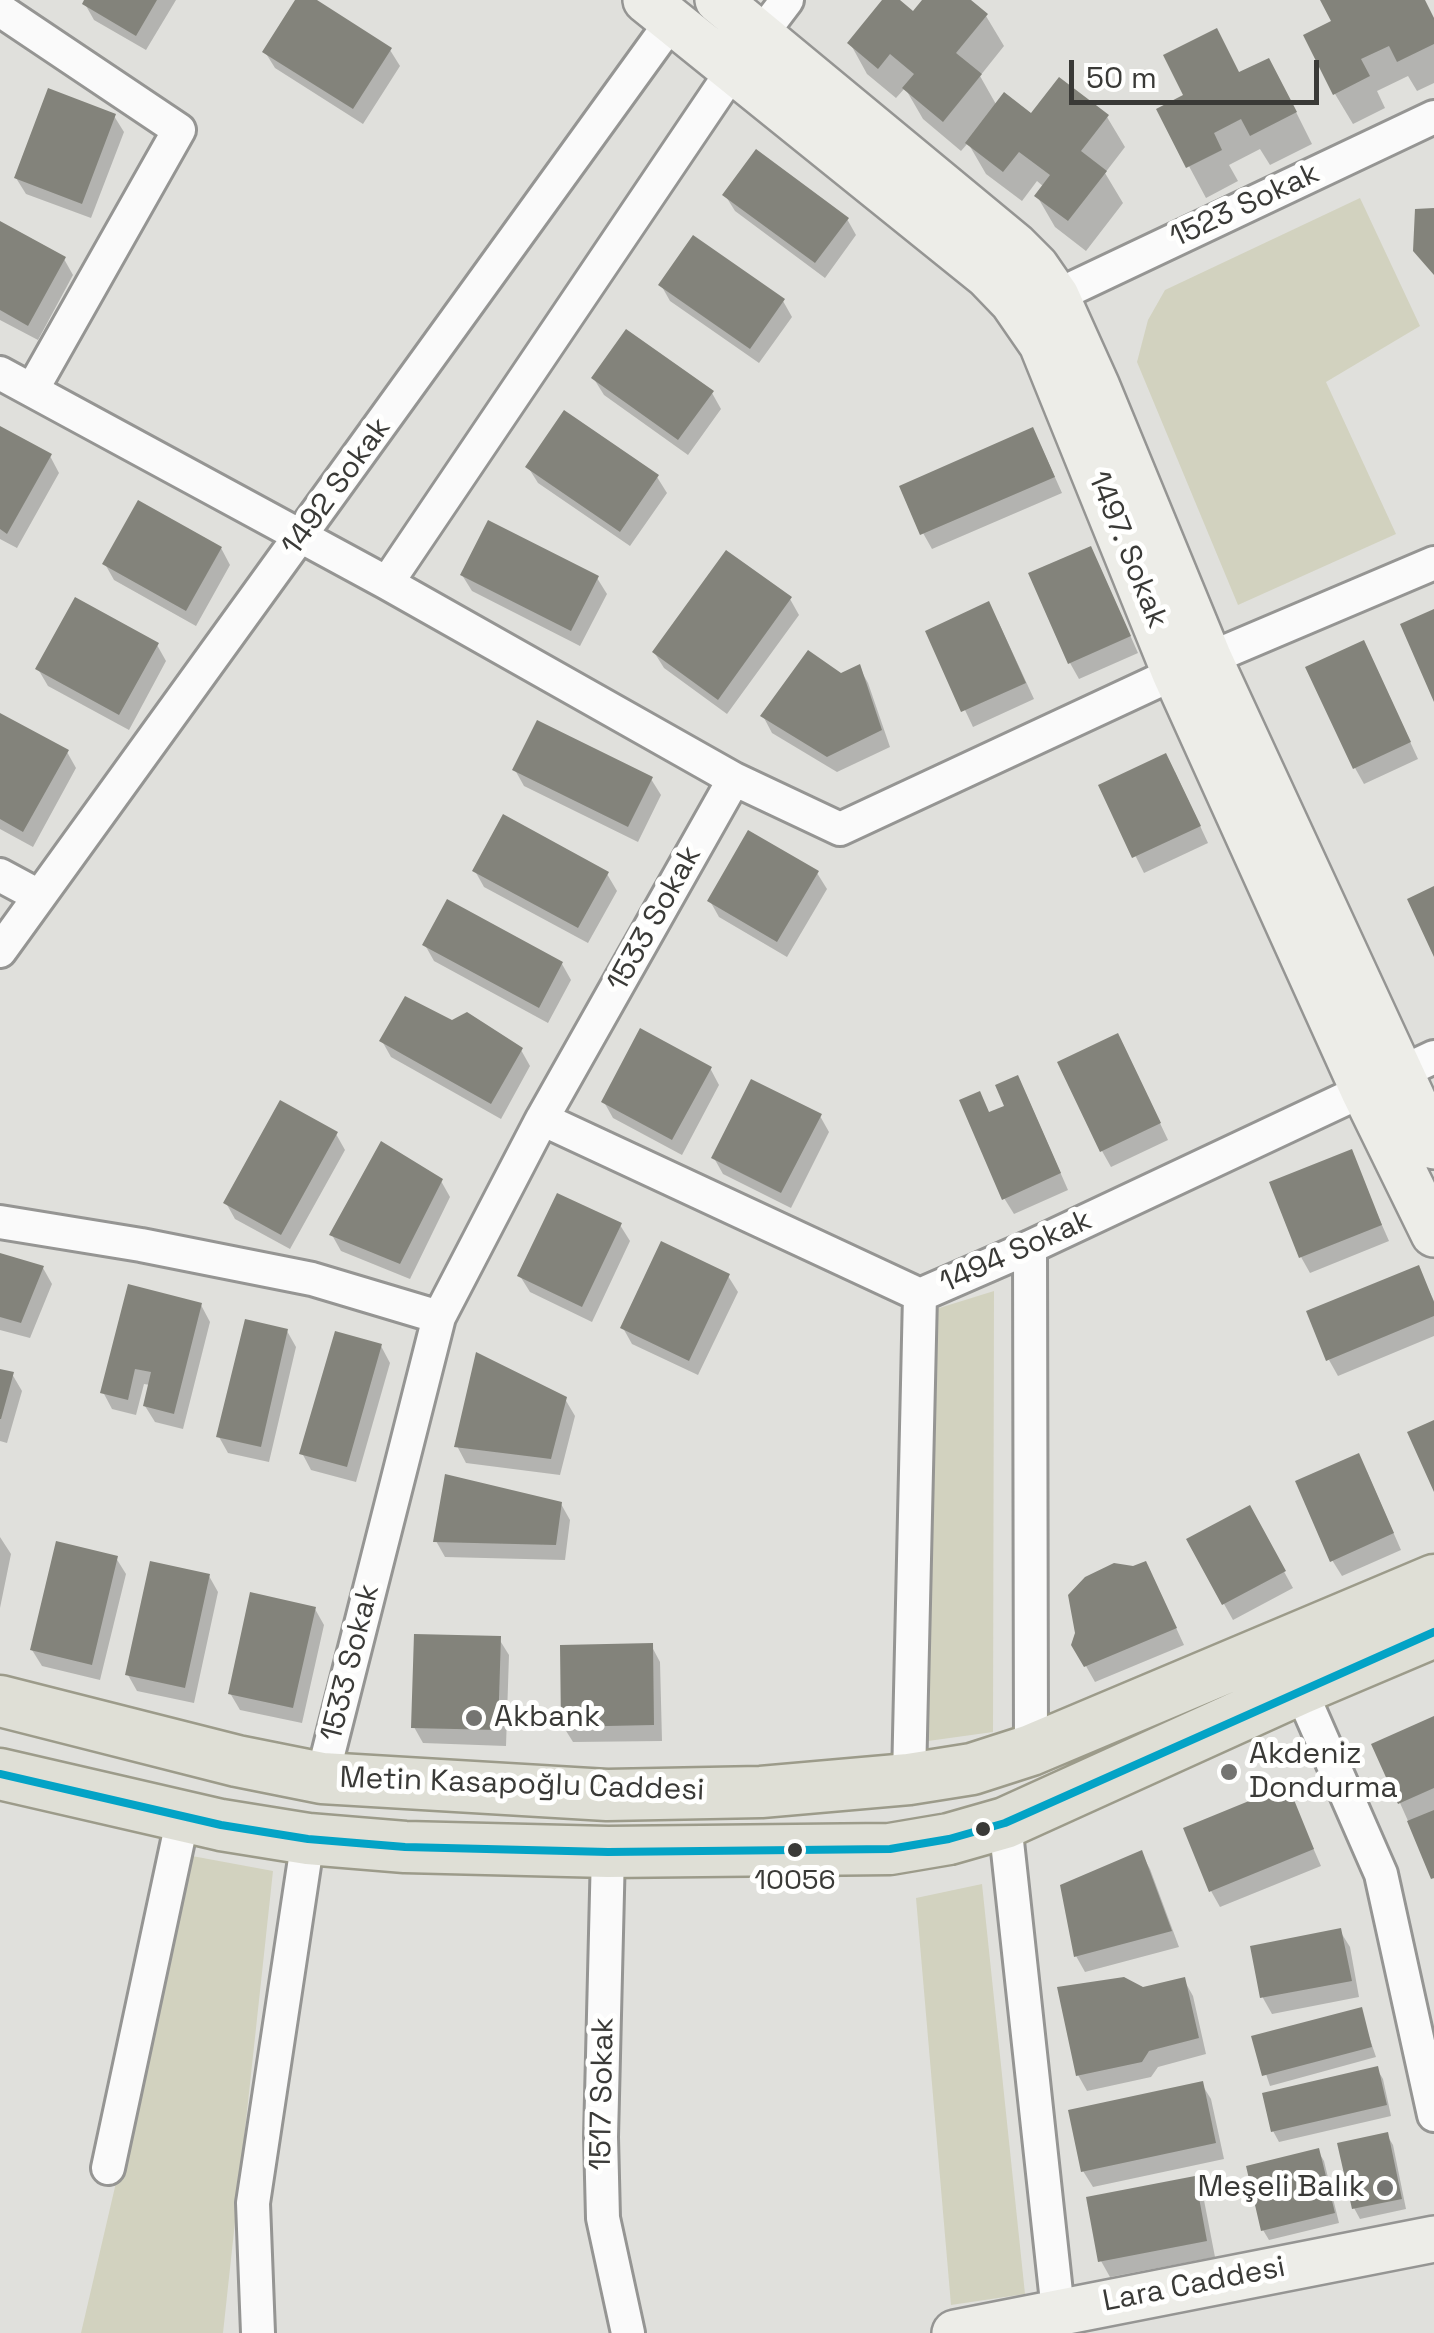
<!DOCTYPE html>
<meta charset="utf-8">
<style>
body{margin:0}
#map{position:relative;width:1434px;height:2333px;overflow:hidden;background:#e0e0dc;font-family:"Space Grotesk",sans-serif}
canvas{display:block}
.scale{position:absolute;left:1069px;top:60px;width:250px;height:45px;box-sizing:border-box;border:5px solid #3a3a37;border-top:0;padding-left:12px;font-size:30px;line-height:35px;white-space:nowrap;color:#3a3a37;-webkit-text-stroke:8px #fffffe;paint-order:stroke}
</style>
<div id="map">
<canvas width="1434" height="2333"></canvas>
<div class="scale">50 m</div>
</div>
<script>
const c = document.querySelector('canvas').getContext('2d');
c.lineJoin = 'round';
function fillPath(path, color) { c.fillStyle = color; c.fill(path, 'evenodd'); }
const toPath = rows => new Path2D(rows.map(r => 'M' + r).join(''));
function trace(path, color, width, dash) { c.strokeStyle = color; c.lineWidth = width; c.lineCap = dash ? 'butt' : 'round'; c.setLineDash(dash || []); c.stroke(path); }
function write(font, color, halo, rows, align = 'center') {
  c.font = font + ' "Space Grotesk",sans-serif'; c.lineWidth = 10; c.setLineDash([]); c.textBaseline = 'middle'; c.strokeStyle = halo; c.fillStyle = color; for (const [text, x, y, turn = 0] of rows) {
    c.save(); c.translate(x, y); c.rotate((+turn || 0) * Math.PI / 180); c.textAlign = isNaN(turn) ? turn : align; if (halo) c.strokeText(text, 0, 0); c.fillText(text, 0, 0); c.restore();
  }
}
fillPath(toPath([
 [1360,198,1420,326,1326,382,1396,534,1238,605,1137,362,1148,320,1165,290],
 [994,1291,993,1732,928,1741,936,1309],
 [192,1856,273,1871,223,2333,81,2333],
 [982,1884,1025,2294,951,2305,916,1898]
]), '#d2d2bf');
fillPath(toPath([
 [87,0,176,0,146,50,94,20,85,4],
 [298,0,312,0,390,50,400,66,363,124,275,68,265,52],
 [885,0,896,0,913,14,925,0,967,0,986,16,1004,46,980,76,997,106,1032,117,1107,117,1125,147,1105,173,1123,203,1086,251,1055,227,1037,196,1044,187,1037,181,1022,201,986,174,968,143,961,151,923,119,905,88,896,98,867,74,850,43],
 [1323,0,1423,0,1434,19,1434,83,1417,91,1408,76,1377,91,1385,108,1353,124,1335,94,1334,22],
 [1216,31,1240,75,1286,92,1312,144,1270,165,1260,149,1229,165,1238,181,1206,198,1159,110,1187,96],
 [114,116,124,132,91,218,26,194,16,178],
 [725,195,847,219,856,235,825,278,735,211],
 [0,224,64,259,73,275,38,340,0,320],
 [661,285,783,301,792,317,759,363,670,301],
 [594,379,712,393,721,409,688,455,604,395],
 [0,429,50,456,59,473,17,548,0,539],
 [1041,446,1062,493,932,549,923,533],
 [528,467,657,477,667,493,630,546,538,483],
 [221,548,230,565,196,626,114,580,105,564],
 [1099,565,1138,653,1079,679,1070,663],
 [462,575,597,578,607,594,580,646,472,591],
 [790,599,799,615,727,714,664,668,654,652],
 [998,621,1034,699,973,727,928,632],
 [157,645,166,661,129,730,48,686,38,669],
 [1372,659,1418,759,1364,784,1355,768],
 [859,667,868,683,890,747,837,772,772,733,763,716],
 [0,716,67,752,76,768,33,847,0,829],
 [515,770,651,779,661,795,638,842,524,786],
 [1175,772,1208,843,1144,873,1101,787],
 [475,871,607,874,617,891,588,943,484,887],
 [817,873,827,889,787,957,719,917,710,901],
 [425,945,562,964,571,980,548,1023,434,961],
 [452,1022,521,1050,530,1066,501,1119,391,1057,382,1041],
 [1126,1052,1168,1140,1111,1167,1102,1151],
 [710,1068,719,1085,682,1155,613,1118,604,1102],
 [1026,1094,1068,1190,1014,1214,1004,1198,990,1115],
 [820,1116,829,1132,791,1208,723,1174,714,1158],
 [336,1134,345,1150,290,1249,235,1219,226,1203],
 [1350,1152,1389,1241,1310,1273,1301,1257],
 [441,1181,450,1197,410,1279,341,1251,332,1235],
 [620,1225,630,1241,592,1322,530,1292,520,1276],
 [0,1256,43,1268,52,1284,30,1338,0,1330],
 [1418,1268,1434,1301,1434,1336,1338,1376,1329,1360],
 [728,1276,738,1292,698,1375,632,1344,623,1328],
 [201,1305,210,1322,183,1429,155,1422,145,1406,150,1385,144,1384,136,1415,112,1409,103,1392],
 [287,1331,296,1347,269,1462,228,1453,219,1437],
 [381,1346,390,1363,356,1482,311,1470,302,1453],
 [0,1371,12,1374,22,1391,7,1443,0,1441],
 [565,1399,575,1416,560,1475,466,1463,457,1446],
 [1367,1472,1401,1550,1342,1576,1332,1560],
 [561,1504,570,1520,565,1560,445,1557,436,1541],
 [1258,1524,1293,1588,1233,1620,1224,1604],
 [0,1537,11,1554,0,1608],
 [116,1558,126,1574,100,1680,42,1666,32,1650],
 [209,1576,218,1592,194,1703,137,1691,128,1675],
 [1154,1580,1184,1645,1095,1682,1074,1645],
 [315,1609,324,1625,302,1723,240,1710,230,1693],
 [499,1639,509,1655,506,1746,423,1743,414,1727],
 [651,1645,660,1662,662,1741,573,1742,563,1726],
 [1434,1719,1434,1879,1400,1803],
 [1287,1788,1321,1866,1220,1907,1211,1891],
 [1141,1853,1150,1869,1179,1947,1085,1972,1076,1956],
 [1340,1931,1350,1947,1359,1997,1272,2014,1263,1998,1253,1948],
 [1184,1980,1193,1996,1206,2054,1158,2067,1151,2077,1087,2091,1078,2075],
 [1360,2010,1376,2057,1270,2086,1254,2038],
 [1377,2069,1383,2079,1391,2116,1279,2142,1273,2131],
 [1201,2083,1211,2099,1224,2159,1093,2187,1083,2171],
 [1387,2135,1393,2145,1406,2209,1360,2219,1354,2208],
 [1318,2151,1324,2161,1339,2223,1269,2240,1263,2230],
 [1193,2179,1203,2195,1215,2257,1110,2277,1101,2261]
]), '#0003');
fillPath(toPath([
 [84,0,157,0,136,36,82,4],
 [295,0,317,0,392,48,353,109,262,52],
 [882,0,900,0,913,11,922,0,971,0,988,14,956,53,982,74,943,122,902,88,914,74,890,54,878,69,847,43],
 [1320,0,1425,0,1434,18,1434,44,1397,62,1389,46,1361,59,1370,76,1333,95,1303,35,1331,21],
 [1217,28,1239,72,1269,58,1297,112,1250,136,1241,119,1214,133,1222,150,1186,168,1156,109,1183,95,1163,55],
 [1059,77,1109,115,1081,151,1107,171,1068,221,1034,196,1050,175,1019,152,1003,172,965,143,1004,92,1031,113],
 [48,88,116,114,82,204,14,178],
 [756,149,849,218,815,263,722,195],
 [1434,208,1434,275,1413,251,1415,209],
 [0,221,66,257,28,326,0,310],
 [693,235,785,299,750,349,658,285],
 [626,329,714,391,678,440,591,378],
 [564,410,659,475,620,532,525,467],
 [0,426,52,454,7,534,0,529],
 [1033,427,1055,477,920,535,899,486],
 [138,500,222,547,186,611,102,564],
 [488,520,599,576,571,631,460,575],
 [1091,546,1131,636,1068,664,1028,573],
 [726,550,792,597,718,700,652,652],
 [75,597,159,643,119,715,35,669],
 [989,601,1026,683,961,712,925,631],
 [1434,609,1434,702,1400,624],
 [1364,640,1411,742,1353,769,1305,667],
 [808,650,841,673,860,664,882,730,827,757,760,716],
 [0,713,69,750,23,832,0,819],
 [537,720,653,777,628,827,512,770],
 [1166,753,1201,826,1132,858,1098,785],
 [503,814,609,872,578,928,472,871],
 [748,830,819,871,777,942,707,901],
 [1434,886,1434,957,1407,899],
 [447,899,563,962,539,1008,422,945],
 [405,996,452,1020,467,1012,523,1048,491,1104,379,1041],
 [640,1028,712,1067,672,1140,601,1102],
 [1118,1033,1161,1123,1100,1152,1057,1062],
 [1018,1075,1061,1173,1002,1200,959,1100,980,1091,989,1112,1004,1106,995,1085],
 [751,1079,822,1114,781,1193,711,1158],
 [280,1100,338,1132,281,1235,223,1203],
 [381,1141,443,1179,400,1264,329,1235],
 [1352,1149,1382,1225,1299,1258,1269,1182],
 [557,1193,622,1223,582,1307,517,1276],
 [661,1241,730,1274,689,1361,620,1328],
 [0,1253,44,1266,21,1323,0,1317],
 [1419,1265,1434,1302,1434,1316,1326,1361,1306,1311],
 [128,1284,202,1303,174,1414,143,1406,151,1372,135,1369,128,1400,100,1393],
 [245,1319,288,1329,261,1447,216,1437],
 [335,1331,382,1344,347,1467,299,1454],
 [476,1352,567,1397,551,1459,454,1447],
 [0,1369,14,1372,1,1419,0,1419],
 [1434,1420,1434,1492,1407,1432],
 [1359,1453,1394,1533,1330,1562,1295,1481],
 [445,1474,562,1502,556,1545,433,1542],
 [1250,1505,1286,1571,1222,1605,1186,1539],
 [56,1541,118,1556,92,1665,30,1650],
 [150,1561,210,1574,185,1688,125,1675],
 [1146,1561,1177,1628,1084,1667,1071,1645,1075,1633,1068,1595,1085,1577,1114,1563,1133,1566],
 [250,1592,316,1607,293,1708,228,1694],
 [414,1634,501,1636,498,1730,411,1728],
 [653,1643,654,1725,561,1727,560,1645],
 [1434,1716,1434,1788,1398,1804,1371,1744],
 [1288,1785,1314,1849,1209,1892,1183,1828],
 [1434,1810,1434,1878,1431,1879,1407,1821],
 [1142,1850,1172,1931,1074,1957,1060,1885],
 [1341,1928,1352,1981,1260,1998,1250,1946],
 [1124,1977,1143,1987,1185,1977,1199,2038,1149,2051,1142,2062,1076,2076,1057,1987],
 [1362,2007,1372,2047,1262,2076,1251,2036],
 [1378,2066,1387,2105,1271,2132,1262,2093],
 [1203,2081,1216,2143,1081,2172,1068,2110],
 [1388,2132,1402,2199,1352,2209,1337,2143],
 [1319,2148,1335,2213,1261,2231,1246,2166],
 [1195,2176,1207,2241,1098,2262,1086,2197]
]), '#83837b');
const street = toPath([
 [0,10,179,130,32,390],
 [762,33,787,0],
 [1056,296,1434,117],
 [0,373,387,583,734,779],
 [387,583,733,70],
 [0,875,39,896],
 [0,951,672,21],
 [542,1119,920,1295,1030,1247,1434,1057],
 [0,1222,141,1245,312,1279,439,1317],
 [1030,1247,1031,1750],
 [1300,1689,1381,1874,1434,2115],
 [322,1778,439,1317,542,1119,734,779,840,829,1175,673,1434,563],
 [909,1779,920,1295],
 [1005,1823,1058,2311],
 [608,1852,601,2137,603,2218,628,2333],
 [108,2168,183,1817],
 [258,2333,253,2203,308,1839]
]);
const secondary = toPath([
 [646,0,987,275,1013,302,1042,344,1175,673,1363,1089,1434,1234],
 [718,0,1014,245,1036,267,1056,296,1097,387,1209,659,1434,1146],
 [955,2333,1434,2239]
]);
const primary = toPath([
 [0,1701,237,1761,322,1778,607,1795,761,1792,909,1779,972,1769,1031,1750,1434,1580],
 [0,1774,221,1825,308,1839,405,1847,608,1852,890,1849,949,1839,1005,1823,1300,1689,1434,1632]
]);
trace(street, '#959593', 38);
trace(secondary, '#959593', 50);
trace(primary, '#9c9b8a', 55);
trace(street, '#fafafa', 32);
trace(secondary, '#edede8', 45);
trace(primary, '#dfdfd6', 50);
trace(toPath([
 [0,1774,221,1825,308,1839,405,1847,608,1852,890,1849,949,1839,1005,1823,1434,1632]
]), '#03a3c6', 8);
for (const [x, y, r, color] of [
 [474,1718,10,"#747471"],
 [1229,1772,10,"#747471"],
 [983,1829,9,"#3a3a37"],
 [795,1850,9,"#3a3a37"],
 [1385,2188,10,"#747471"]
]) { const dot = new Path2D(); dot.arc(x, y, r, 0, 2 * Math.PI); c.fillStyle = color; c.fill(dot); trace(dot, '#fffffe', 4); }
write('28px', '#3a3a37', '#fffffe', [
 ["10056",795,1881]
]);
write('30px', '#3a3a37', '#fffffe', [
 ["1523 Sokak",1245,206,-25],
 ["1492 Sokak",337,487,-54],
 ["1497. Sokak",1127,550,68],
 ["1533 Sokak",655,919,-61],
 ["1494 Sokak",1016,1252,-24],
 ["1533 Sokak",351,1663,-76],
 ["Metin Kasapoğlu Caddesi",522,1785,2],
 ["1517 Sokak",603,2094,-89],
 ["Lara Caddesi",1194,2285,-11]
]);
write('30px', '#3a3a37', '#fffffe', [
 ["Akbank",494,1718],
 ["Akdeniz",1249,1755],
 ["Dondurma",1249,1789],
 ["Meşeli Balık",1365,2188,"right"]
], 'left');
</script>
